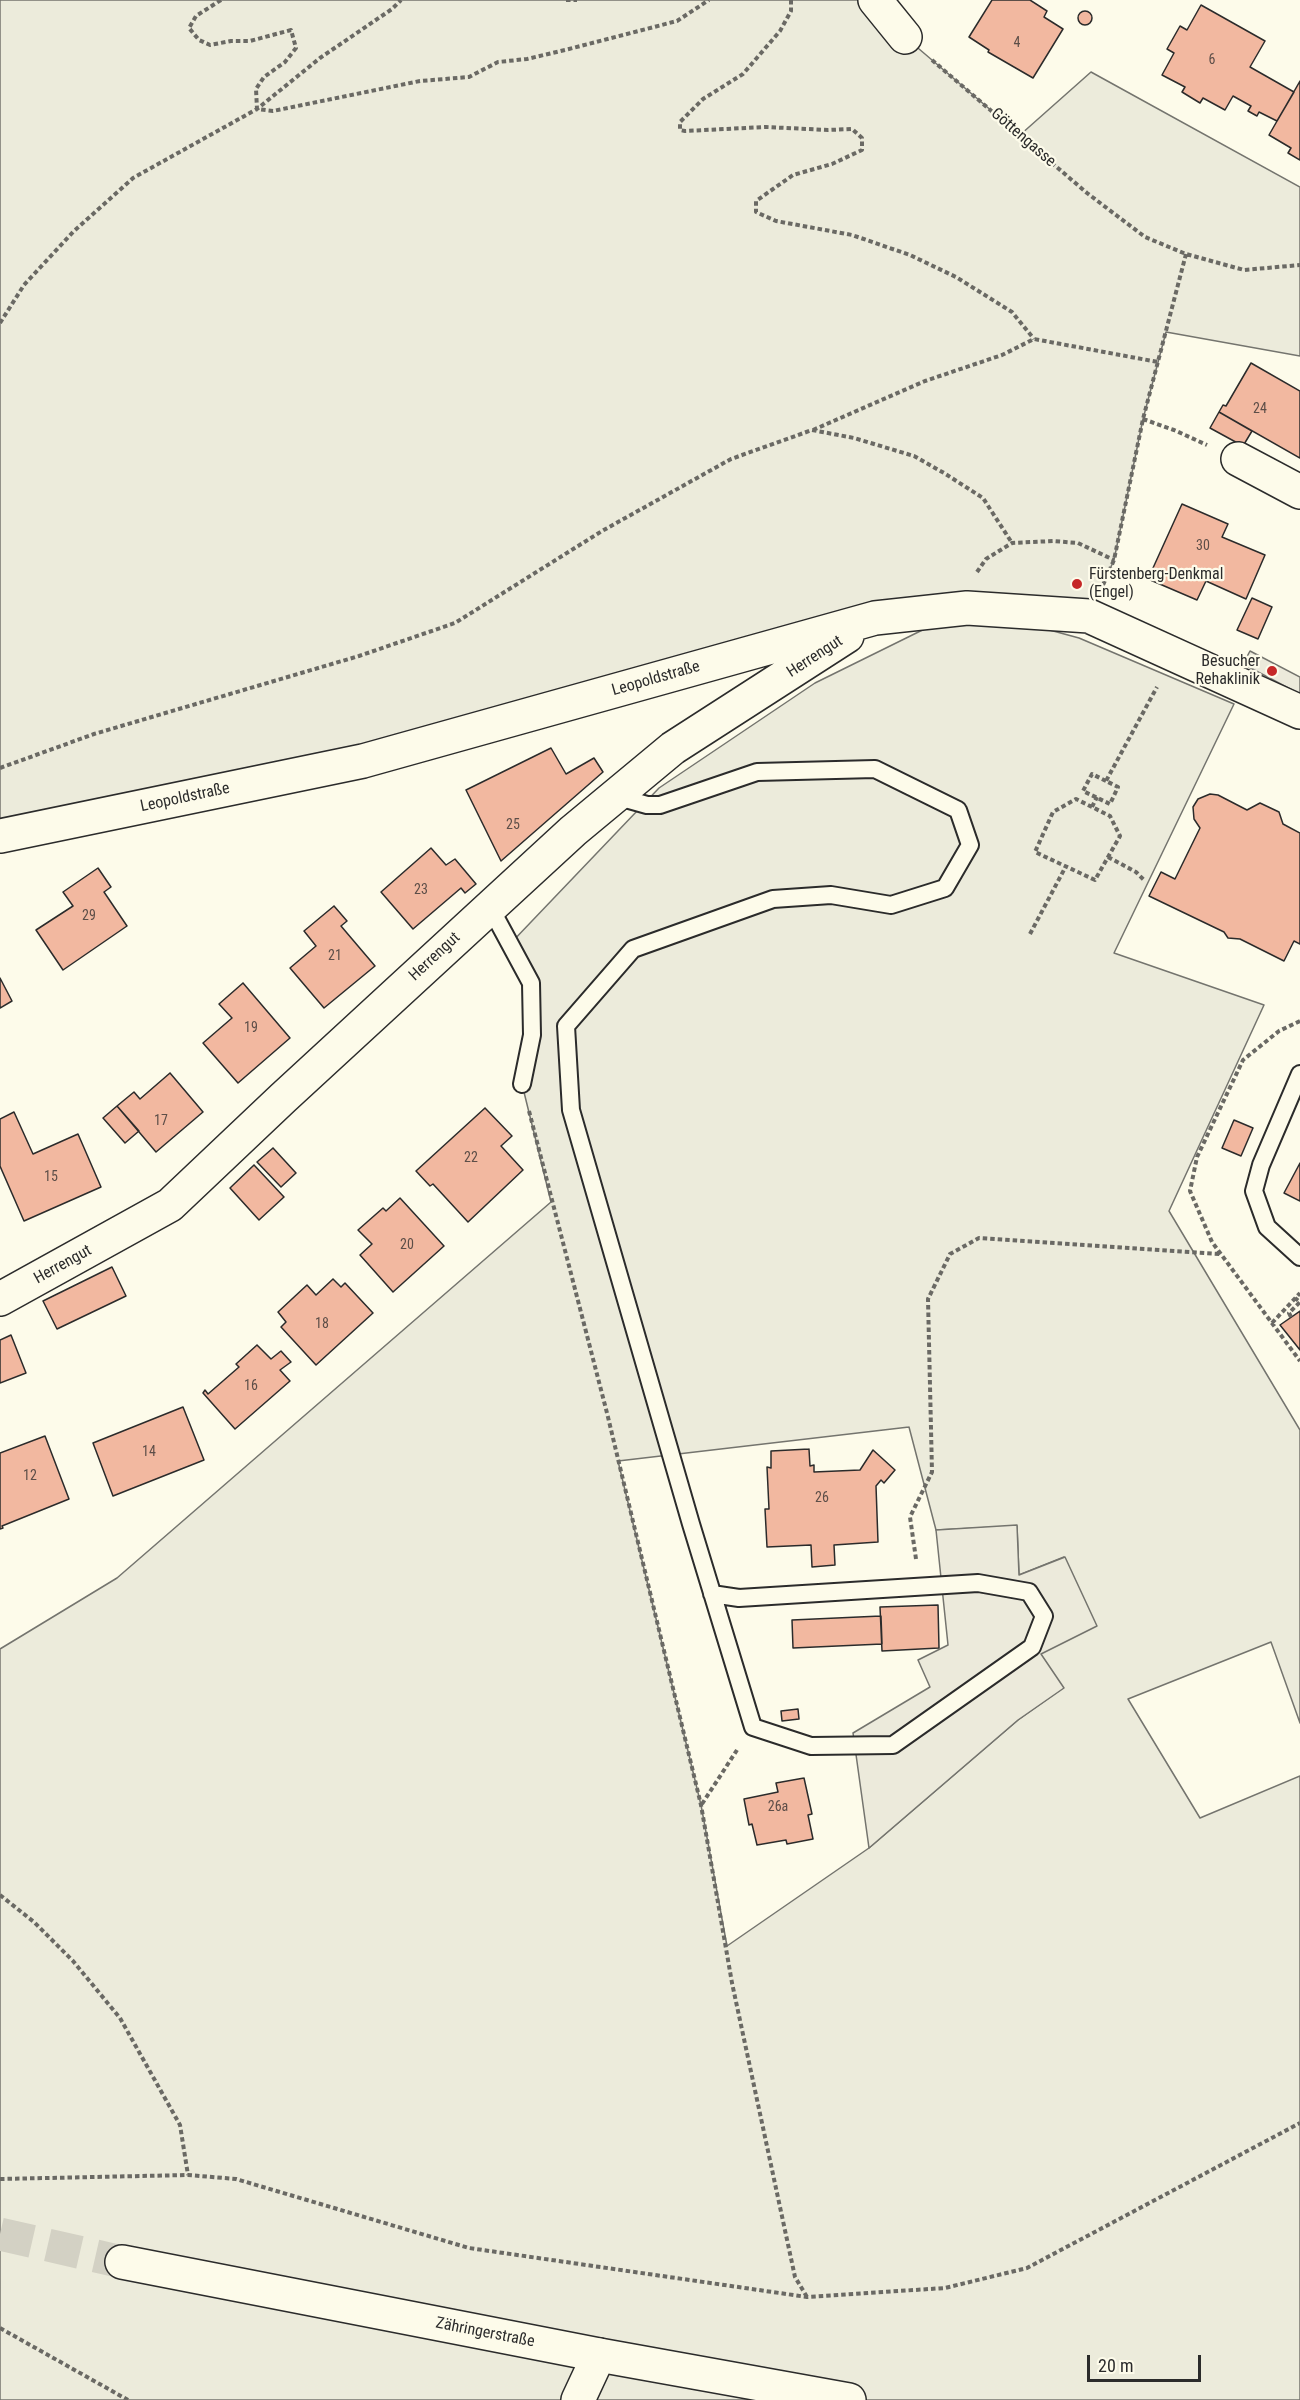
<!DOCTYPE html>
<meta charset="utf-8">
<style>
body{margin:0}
#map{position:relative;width:1300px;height:2400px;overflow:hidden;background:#fdfbea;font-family:"Roboto Condensed",sans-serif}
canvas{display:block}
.scale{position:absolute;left:1087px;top:2355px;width:114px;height:27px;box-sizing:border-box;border:3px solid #2b2b2b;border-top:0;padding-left:8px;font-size:18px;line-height:21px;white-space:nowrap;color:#2b2b2b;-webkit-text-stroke:4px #fdfbea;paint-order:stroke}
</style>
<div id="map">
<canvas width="1300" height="2400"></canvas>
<div class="scale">20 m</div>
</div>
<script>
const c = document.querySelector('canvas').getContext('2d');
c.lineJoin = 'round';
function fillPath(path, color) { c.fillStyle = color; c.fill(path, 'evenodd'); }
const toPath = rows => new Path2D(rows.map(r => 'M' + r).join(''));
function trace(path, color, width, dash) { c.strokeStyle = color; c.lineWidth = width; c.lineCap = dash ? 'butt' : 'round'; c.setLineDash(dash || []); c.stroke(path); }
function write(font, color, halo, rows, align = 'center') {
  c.font = font + ' "Roboto Condensed",sans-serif'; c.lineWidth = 4.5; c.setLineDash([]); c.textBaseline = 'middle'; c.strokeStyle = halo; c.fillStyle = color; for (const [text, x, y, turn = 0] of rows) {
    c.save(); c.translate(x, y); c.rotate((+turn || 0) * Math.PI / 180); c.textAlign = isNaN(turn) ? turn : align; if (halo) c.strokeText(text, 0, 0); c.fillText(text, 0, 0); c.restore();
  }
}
const green = toPath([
 [0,0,875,0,905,37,1020,135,1091,72,1300,187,1300,356,1166,332,1143,419,1114,560,1089,616,972,609,1079,638,1234,704,1114,953,1264,1005,1169,1211,1300,1430,1300,1723,1271,1642,1128,1699,1200,1818,1300,1776,1300,2400,0,2400,0,1649,117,1578,551,1202,522,1084,531,983,510,944,659,788,815,683,965,609,0,836,0,0],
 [909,1427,936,1530,1017,1526,1019,1575,1064,1557,1041,1655,1063,1688,1018,1720,869,1848,727,1946,701,1805,618,1461,909,1427]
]);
fillPath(green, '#ecebdb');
trace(green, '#74746e', 1.5);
const parking = toPath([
 [1250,651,1300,677,1300,694,1243,664,1250,651],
 [1017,1525,1019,1575,1065,1557,1097,1626,1041,1654,1064,1688,1018,1720,869,1848,853,1733,930,1687,918,1660,948,1645,936,1530,1017,1525]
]);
fillPath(parking, '#eceadb');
trace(parking, '#74746e', 1.5);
const building = toPath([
 [992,0,1030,0,1047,11,1044,17,1063,29,1033,78,988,52,989,50,969,37,992,0],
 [1201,5,1265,41,1250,67,1294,92,1277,121,1259,112,1257,116,1248,111,1251,106,1233,96,1225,110,1203,98,1200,103,1182,92,1185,87,1162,75,1174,53,1167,49,1180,26,1187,30,1201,5],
 '1078 18a7 7 0 1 1 14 0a7 7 0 1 1-14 0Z',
 [1300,81,1300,160,1288,153,1291,148,1269,135,1300,81],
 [1251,363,1300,391,1300,458,1219,412,1223,405,1226,406,1251,363],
 [1219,412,1252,431,1243,446,1210,428,1219,412],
 [1182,504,1228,524,1222,537,1265,555,1246,599,1206,581,1197,600,1148,579,1182,504],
 [1252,598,1272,607,1258,639,1237,630,1252,598],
 [551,748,566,774,594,758,603,772,501,861,466,790,551,748],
 [1210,794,1218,795,1247,810,1260,803,1279,812,1283,824,1300,833,1300,944,1294,941,1284,961,1240,939,1228,938,1224,932,1149,896,1161,872,1175,879,1200,828,1194,819,1193,807,1198,799,1210,794],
 [431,848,446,865,455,859,476,884,465,893,461,888,413,929,381,892,431,848],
 [98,868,111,887,104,892,127,926,63,970,36,930,73,906,63,892,98,868],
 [334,906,347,921,341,926,375,966,324,1008,290,968,316,946,304,931,334,906],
 [0,978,12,1001,0,1008,0,978],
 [243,983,290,1038,238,1083,203,1043,232,1018,219,1004,243,983],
 [170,1073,203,1112,156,1152,117,1106,134,1092,140,1099,170,1073],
 [117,1106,139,1131,125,1143,103,1118,117,1106],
 [485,1108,512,1136,501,1146,523,1170,468,1222,433,1184,430,1186,416,1171,485,1108],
 [14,1112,33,1154,78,1134,101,1187,24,1221,0,1166,0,1119,14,1112],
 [1234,1120,1253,1128,1241,1156,1222,1148,1234,1120],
 [273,1148,296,1173,281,1187,257,1162,273,1148],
 [1300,1163,1300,1201,1284,1193,1300,1163],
 [254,1165,284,1197,259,1220,230,1188,254,1165],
 [400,1198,444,1246,393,1292,360,1255,372,1244,358,1230,383,1208,386,1211,400,1198],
 [112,1267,126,1296,57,1329,43,1301,112,1267],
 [333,1279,341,1287,345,1283,373,1313,316,1365,281,1327,286,1322,278,1312,307,1285,316,1295,333,1279],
 [1300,1311,1300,1350,1280,1325,1300,1311],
 [11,1335,26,1373,0,1383,0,1340,11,1335],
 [257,1345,271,1359,281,1351,291,1362,280,1370,290,1381,235,1429,203,1393,205,1390,208,1394,239,1367,236,1364,257,1345],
 [183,1407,204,1460,113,1496,93,1443,183,1407],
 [45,1436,69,1499,2,1526,3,1528,0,1529,0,1453,45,1436],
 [809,1449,810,1466,814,1465,814,1472,860,1470,873,1450,895,1470,884,1483,881,1480,876,1486,878,1542,834,1545,835,1565,812,1567,811,1545,767,1547,765,1509,769,1509,767,1467,771,1468,771,1451,809,1449],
 [938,1605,939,1648,882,1651,880,1607,938,1605],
 [881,1616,882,1644,793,1648,792,1620,881,1616],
 [798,1709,799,1719,782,1721,781,1711,798,1709],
 [804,1778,812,1814,808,1815,813,1839,787,1844,786,1840,757,1845,752,1824,749,1825,744,1799,778,1792,776,1783,804,1778]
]);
fillPath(building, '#f2b8a0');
trace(building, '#2b2b2b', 1.5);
trace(toPath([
 [0,2234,122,2262]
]), '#d3d1c4', 33, [33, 16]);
const lane = toPath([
 [615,796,647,805,660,805,757,772,875,769,958,810,970,845,945,888,891,905,831,895,773,899,633,949,566,1026,571,1110,691,1524,753,1727,811,1746,893,1745,1032,1647,1044,1616,1029,1592,978,1583,739,1598,712,1594],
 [490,907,531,983,532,1035,522,1084],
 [1300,1074,1261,1165,1254,1191,1267,1227,1300,1257]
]);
const street = toPath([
 [875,0,905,37],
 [1238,459,1300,492],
 [0,836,363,761,875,618,967,608,1089,616,1300,712],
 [0,1299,170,1205,283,1098,573,831,673,748,847,636],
 [578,2400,599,2355]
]);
const secondary = toPath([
 [122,2262,599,2355,849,2400]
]);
trace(lane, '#2b2b2b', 20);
trace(street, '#2b2b2b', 36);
trace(secondary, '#2b2b2b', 36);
trace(toPath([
 [221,0,196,16,189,28,199,40,210,45,231,41,250,41,291,30,296,48,285,62,264,77,256,89,257,109,273,111,420,81,469,77,498,62,527,59,569,49,677,21,709,0],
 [566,0,577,0],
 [791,0,791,11,780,31,743,74,703,99,680,122,680,130,685,131,766,127,828,130,852,129,862,138,862,150,832,164,793,175,756,201,756,212,776,221,852,235,910,255,956,277,1012,312,1034,339],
 [932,60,1087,193,1145,237,1186,254,1244,270,1300,265],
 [0,323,24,285,73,232,133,178,257,109,320,58,392,9,401,0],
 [1143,419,1174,430,1207,445],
 [813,430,925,381,1002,355,1034,339,1158,362],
 [977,572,986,559,1012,543,1053,541,1078,543,1114,560],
 [1103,585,1114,560,1143,419,1186,254],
 [0,768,94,734,359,656,455,623,602,531,731,459,812,430,854,438,914,456,944,473,983,498,1012,543],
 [1106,781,1092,774,1083,791,1110,804,1118,787,1106,781,1157,687],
 [1092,807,1076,799,1053,812,1035,852,1095,880,1120,836,1110,816,1092,807,1097,797],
 [1108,857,1136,872,1145,881],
 [1030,934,1066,866],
 [1300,1021,1279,1031,1243,1060,1197,1157,1190,1191,1212,1242,1300,1361],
 [529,1111,607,1413,701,1805,732,1983,795,2277,807,2297],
 [1291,1317,1289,1313,1300,1302,1295,1298],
 [1272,1323,1300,1293],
 [916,1559,910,1517,932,1472,928,1299,950,1254,979,1238,1220,1254],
 [702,1804,737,1750],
 [0,1895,34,1922,73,1961,120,2018,180,2125,188,2175],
 [0,2179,188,2175,236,2179,469,2248,807,2297,945,2288,1027,2268,1300,2123],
 [0,2328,128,2400]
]), '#6a6964', 4, [4.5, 3]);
trace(lane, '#fdfbea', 16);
trace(street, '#fdfbea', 33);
trace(secondary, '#fdfbea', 33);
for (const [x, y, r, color] of [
 [1077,584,6,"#c62828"],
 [1272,671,6,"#c62828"]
]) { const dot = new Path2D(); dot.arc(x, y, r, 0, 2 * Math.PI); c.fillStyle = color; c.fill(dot); trace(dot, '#fdfbea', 2); }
write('14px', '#5d4e48', null, [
 ["4",1017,43],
 ["6",1212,60],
 ["24",1260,409],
 ["30",1203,546],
 ["25",513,825],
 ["23",421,890],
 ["29",89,916],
 ["21",335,956],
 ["19",251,1028],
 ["17",161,1121],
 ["22",471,1158],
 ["15",51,1177],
 ["20",407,1245],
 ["18",322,1324],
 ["16",251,1386],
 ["14",149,1452],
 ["12",30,1476],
 ["26",822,1498],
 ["26a",778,1807]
]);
write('16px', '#2b2b2b', '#fdfbea', [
 ["Göttengasse",1023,138,41],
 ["Herrengut",815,657,-33],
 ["Leopoldstraße",656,679,-16],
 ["Leopoldstraße",185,798,-12],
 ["Herrengut",435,957,-43],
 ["Herrengut",63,1265,-29],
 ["Zähringerstraße",485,2333,11]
]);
write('16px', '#2b2b2b', '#fdfbea', [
 ["Fürstenberg-Denkmal",1089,575],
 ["(Engel)",1089,593],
 ["Besucher",1260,662,"right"],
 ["Rehaklinik",1260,680,"right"]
], 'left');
</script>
